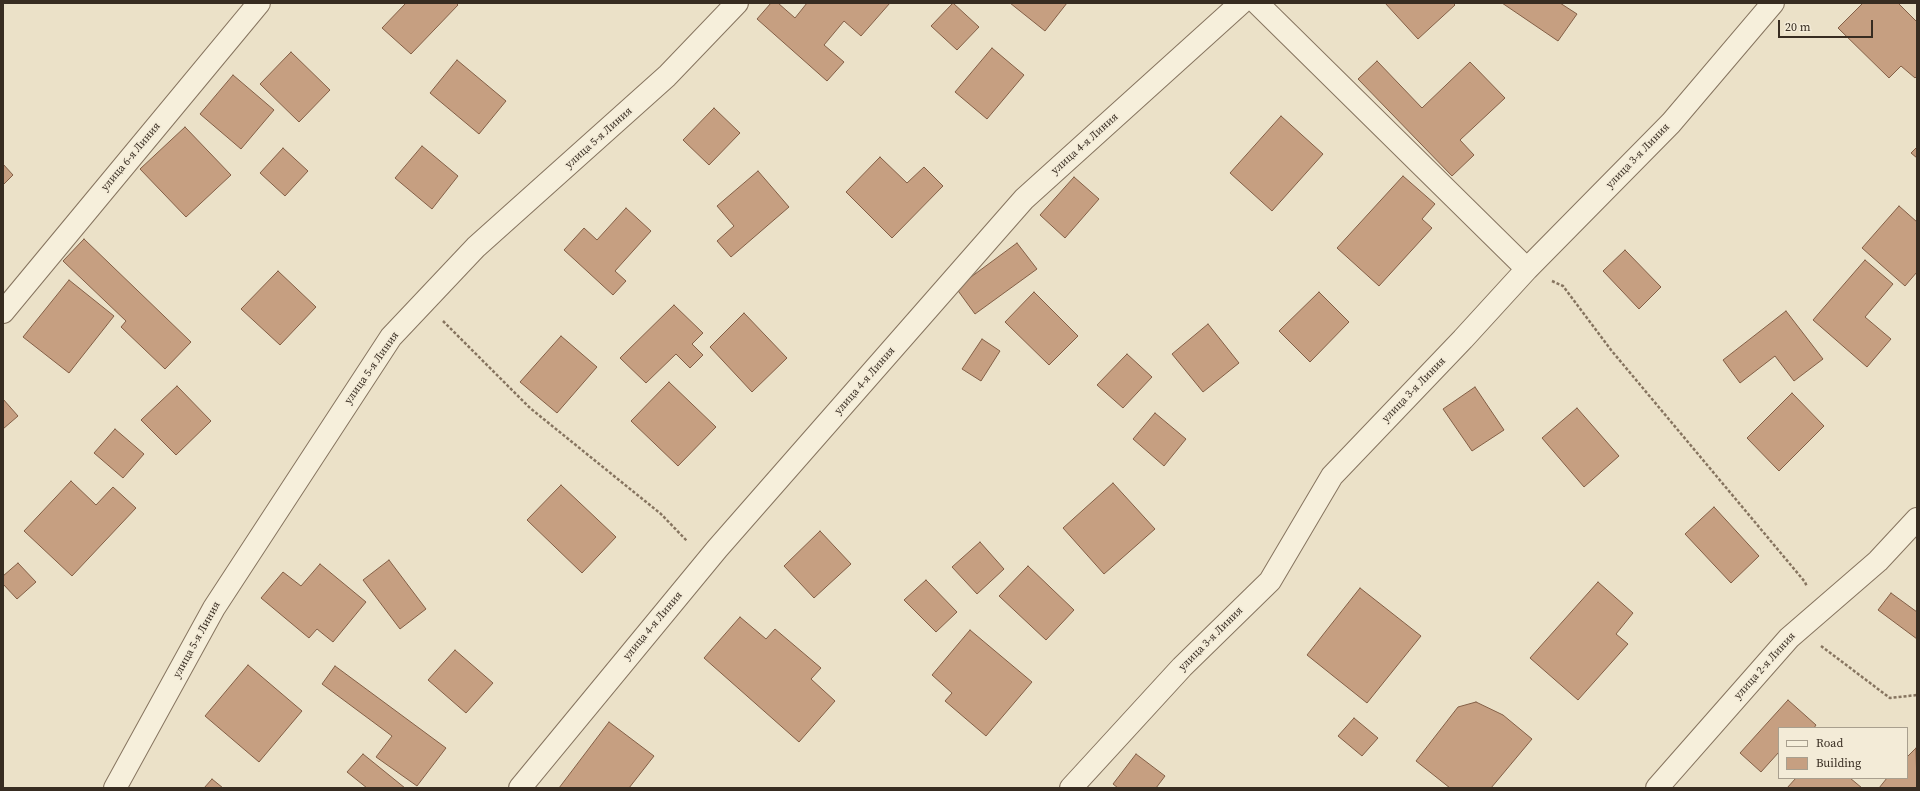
<!DOCTYPE html>
<meta charset="utf-8">
<style>
body{margin:0}
#map{position:relative;width:1920px;height:791px;overflow:hidden;background:#ebe1c8;font-family:"Source Serif 4",serif}
canvas{display:block}
.frame{position:absolute;inset:0;border:4px solid #372c21;pointer-events:none}
.legend{position:absolute;left:1778px;top:727px;width:130px;height:52px;box-sizing:border-box;background:#f3ebd7;border:1px solid #a89f8e;margin:0;padding:5px 7px;list-style:none;font-size:12px;color:#372c21}
.legend li{display:flex;align-items:center;gap:8px;height:20px}
.legend b{width:20px;border:1px solid #a89f8e}
.scale{position:absolute;left:1778px;top:20px;width:95px;height:18px;box-sizing:border-box;border:2px solid #372c21;border-top:0;padding-left:5px;font-size:12px;line-height:14px;white-space:nowrap;color:#372c21;-webkit-text-stroke:3px #f3ebd7;paint-order:stroke}
</style>
<div id="map">
<canvas width="1920" height="791"></canvas>
<div class="frame"></div>
<ul class="legend">
<li><b style="height:5px;background:#f6efdb"></b>Road</li>
<li><b style="height:11px;background:#c69f81"></b>Building</li>
</ul>
<div class="scale">20 m</div>
</div>
<script>
const c = document.querySelector('canvas').getContext('2d');
c.lineJoin = 'round';
function fillPath(path, color) { c.fillStyle = color; c.fill(path, 'evenodd'); }
const toPath = rows => new Path2D(rows.map(r => 'M' + r).join(''));
function trace(path, color, width, dash) { c.strokeStyle = color; c.lineWidth = width; c.lineCap = dash ? 'butt' : 'round'; c.setLineDash(dash || []); c.stroke(path); }
function write(font, color, halo, rows, align = 'center') {
  c.font = font + ' "Source Serif 4",serif'; c.lineWidth = 3; c.setLineDash([]); c.textBaseline = 'middle'; c.strokeStyle = halo; c.fillStyle = color; for (const [text, x, y, turn = 0] of rows) {
    c.save(); c.translate(x, y); c.rotate((+turn || 0) * Math.PI / 180); c.textAlign = isNaN(turn) ? turn : align; if (halo) c.strokeText(text, 0, 0); c.fillText(text, 0, 0); c.restore();
  }
}
const building = toPath([
 [406,3,456,3,458,5,411,54,382,28,406,3],
 [771,3,778,3,795,18,807,3,890,3,861,36,844,21,824,45,844,62,827,81,757,19,771,3],
 [953,3,979,27,957,50,931,26,953,3],
 [1010,3,1067,3,1045,31,1010,3],
 [1385,3,1453,3,1455,5,1418,39,1385,3],
 [1502,3,1560,3,1577,14,1558,41,1502,3],
 [1863,3,1898,3,1917,22,1917,76,1915,78,1901,66,1889,78,1838,28,1863,3],
 [992,48,1024,75,987,119,955,92,992,48],
 [291,52,330,90,299,122,260,84,291,52],
 [457,60,506,101,479,134,430,93,457,60],
 [1377,61,1422,108,1470,62,1505,98,1460,140,1474,155,1452,176,1358,79,1377,61],
 [233,75,274,110,241,149,200,114,233,75],
 [714,108,740,133,709,165,683,140,714,108],
 [1281,116,1323,154,1272,211,1230,173,1281,116],
 [185,127,231,175,186,217,140,169,185,127],
 [422,146,458,176,432,209,395,178,422,146],
 [1917,147,1917,158,1911,153,1917,147],
 [283,148,308,171,285,196,260,173,283,148],
 [880,157,907,183,924,167,943,186,892,238,846,192,880,157],
 [3,164,13,175,3,185,3,164],
 [758,171,789,207,731,257,717,241,734,226,717,206,758,171],
 [1403,176,1435,204,1422,219,1432,228,1379,286,1337,248,1403,176],
 [1074,177,1099,199,1065,238,1040,215,1074,177],
 [1899,206,1917,222,1917,272,1905,286,1862,248,1899,206],
 [626,208,651,231,615,271,626,281,613,295,564,250,584,228,597,240,626,208],
 [84,239,191,342,165,369,121,327,126,321,63,261,84,239],
 [1017,243,1037,269,975,314,956,288,1017,243],
 [1625,250,1661,287,1639,309,1603,271,1625,250],
 [1865,260,1893,284,1865,317,1891,339,1867,367,1813,320,1865,260],
 [278,271,316,307,280,345,241,309,278,271],
 [69,280,114,316,69,373,23,337,69,280],
 [1034,292,1078,336,1049,365,1005,322,1034,292],
 [1319,292,1349,322,1310,362,1279,331,1319,292],
 [674,305,703,333,692,344,703,355,690,368,676,354,646,383,620,358,674,305],
 [1786,311,1823,359,1794,381,1775,356,1740,383,1723,360,1786,311],
 [744,313,787,358,752,392,710,347,744,313],
 [1208,324,1239,363,1203,392,1172,354,1208,324],
 [561,336,597,367,557,413,520,382,561,336],
 [982,339,1000,351,981,381,962,369,982,339],
 [1127,354,1152,377,1123,408,1097,385,1127,354],
 [669,382,716,427,678,466,631,421,669,382],
 [177,386,211,421,176,455,141,420,177,386],
 [1475,387,1504,430,1472,451,1443,409,1475,387],
 [1792,393,1824,426,1779,471,1747,438,1792,393],
 [3,399,18,416,3,429,3,399],
 [1577,408,1619,456,1584,487,1542,438,1577,408],
 [1155,413,1186,439,1164,466,1133,439,1155,413],
 [115,429,144,454,123,478,94,453,115,429],
 [71,481,96,505,113,487,136,508,72,576,24,531,71,481],
 [1113,483,1155,529,1104,574,1063,528,1113,483],
 [561,485,616,537,582,573,527,520,561,485],
 [1714,507,1759,556,1731,583,1685,534,1714,507],
 [820,531,851,564,814,598,784,566,820,531],
 [980,542,1004,569,977,594,952,567,980,542],
 [389,560,426,609,400,629,363,580,389,560],
 [18,563,36,582,17,599,3,584,3,576,18,563],
 [320,564,366,602,333,642,317,629,309,638,261,598,283,572,301,586,320,564],
 [1028,566,1074,610,1046,640,999,596,1028,566],
 [926,580,957,612,936,632,904,600,926,580],
 [1598,582,1633,613,1616,634,1628,644,1578,700,1530,658,1598,582],
 [1360,588,1421,636,1367,703,1307,655,1360,588],
 [1891,593,1917,612,1917,639,1878,610,1891,593],
 [740,617,766,639,775,629,821,668,811,679,835,701,799,742,704,658,740,617],
 [970,630,1032,682,986,736,945,701,952,693,932,675,970,630],
 [455,650,493,683,466,713,428,680,455,650],
 [248,665,302,711,259,762,205,716,248,665],
 [335,666,446,748,417,786,376,757,392,736,322,684,335,666],
 [1788,700,1816,725,1814,728,1779,728,1779,752,1761,772,1740,753,1788,700],
 [1476,702,1503,715,1532,739,1491,788,1450,788,1416,761,1458,707,1476,702],
 [1354,718,1378,738,1362,756,1338,736,1354,718],
 [609,722,654,756,629,788,559,788,609,722],
 [1916,748,1917,788,1879,788,1887,778,1907,778,1907,757,1916,748],
 [363,754,405,788,367,788,347,772,363,754],
 [1136,754,1165,776,1156,788,1118,788,1113,784,1136,754],
 [1796,778,1850,778,1862,788,1787,788,1796,778],
 [212,779,223,788,204,788,212,779]
]);
fillPath(building, '#c69f81');
trace(building, '#835f46', 1);
const minor = toPath([
 [1257,3,1527,269],
 [3,312,259,3],
 [115,788,214,608,391,337,476,247,667,76,737,3],
 [520,788,717,549,1024,199,1241,3],
 [1071,788,1182,667,1270,581,1332,476,1463,339,1527,269,1671,123,1773,3],
 [1657,788,1789,638,1878,561,1917,519]
]);
trace(minor, '#86745f', 24);
trace(toPath([
 [1552,281,1563,286,1611,350,1805,582,1807,587],
 [443,321,530,408,661,514,687,541],
 [1821,646,1890,698,1917,695]
]), '#86745f', 2.5, [3, 2]);
trace(minor, '#f6efdb', 22);
write('11px', '#372c21', '#f3ebd7', [
 ["улица 5-я Линия",599,138,-42],
 ["улица 4-я Линия",1085,144,-42],
 ["улица 3-я Линия",1638,156,-46],
 ["улица 6-я Линия",131,157,-50],
 ["улица 5-я Линия",372,368,-55],
 ["улица 4-я Линия",865,381,-49],
 ["улица 3-я Линия",1414,390,-46],
 ["улица 4-я Линия",653,626,-50],
 ["улица 3-я Линия",1211,639,-45],
 ["улица 5-я Линия",197,640,-61],
 ["улица 2-я Линия",1765,666,-48]
]);
</script>
